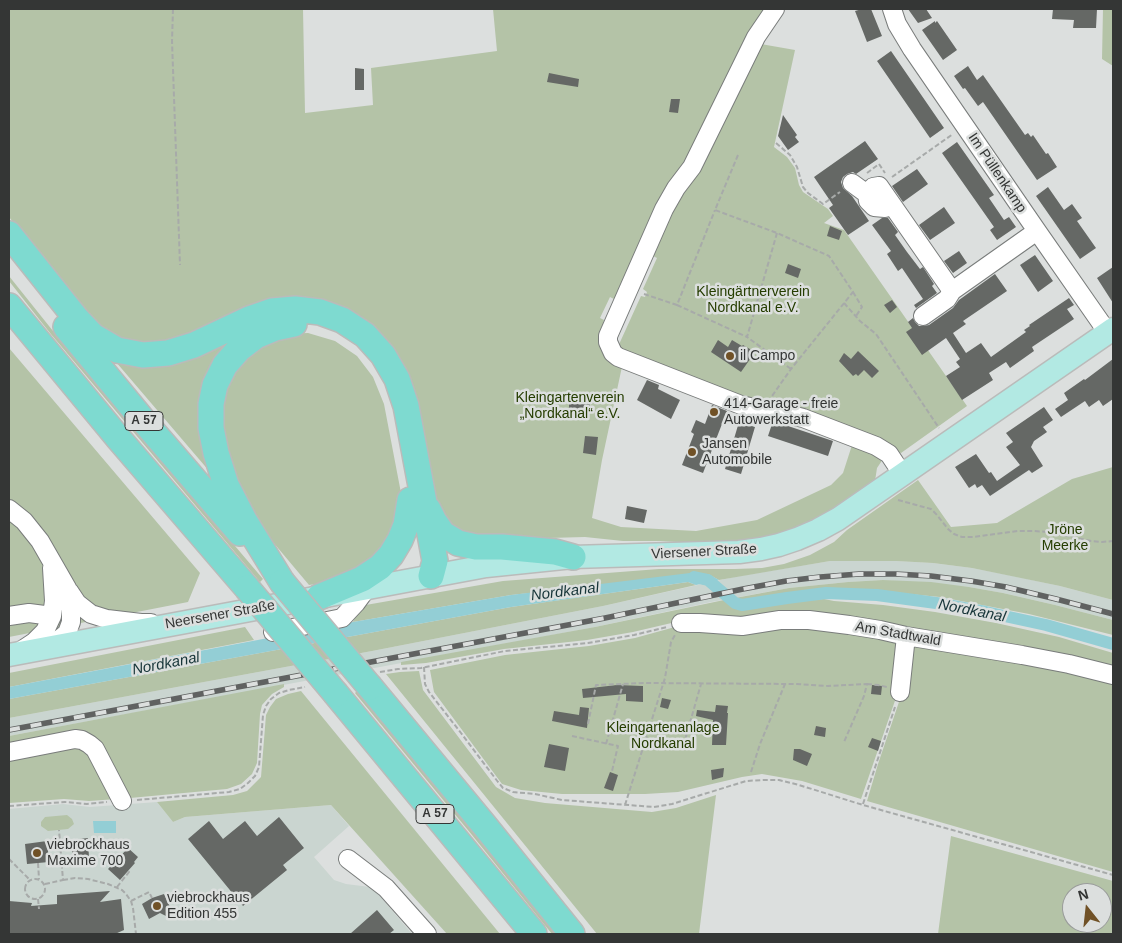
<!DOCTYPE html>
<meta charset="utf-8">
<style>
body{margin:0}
#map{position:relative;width:1122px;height:943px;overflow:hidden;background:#dcdfde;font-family:Helvetica,sans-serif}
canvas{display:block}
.frame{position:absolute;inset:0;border:10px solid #343635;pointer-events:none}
.north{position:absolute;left:1062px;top:883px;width:50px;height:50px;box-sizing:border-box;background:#dcdfde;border:1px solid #999b9a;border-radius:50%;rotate:344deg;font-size:14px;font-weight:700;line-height:20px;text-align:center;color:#343635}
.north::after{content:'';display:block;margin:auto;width:18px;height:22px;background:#705126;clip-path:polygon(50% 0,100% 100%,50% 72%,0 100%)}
</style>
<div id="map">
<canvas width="1122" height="943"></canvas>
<div class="frame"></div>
<div class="north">N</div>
</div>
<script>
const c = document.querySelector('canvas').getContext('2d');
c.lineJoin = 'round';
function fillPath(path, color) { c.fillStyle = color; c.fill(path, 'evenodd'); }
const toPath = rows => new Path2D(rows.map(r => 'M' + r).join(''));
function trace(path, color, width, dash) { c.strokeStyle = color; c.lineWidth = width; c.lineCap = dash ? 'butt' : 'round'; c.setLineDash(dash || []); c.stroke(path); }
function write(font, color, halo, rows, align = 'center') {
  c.font = font + ' Helvetica,sans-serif'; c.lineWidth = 5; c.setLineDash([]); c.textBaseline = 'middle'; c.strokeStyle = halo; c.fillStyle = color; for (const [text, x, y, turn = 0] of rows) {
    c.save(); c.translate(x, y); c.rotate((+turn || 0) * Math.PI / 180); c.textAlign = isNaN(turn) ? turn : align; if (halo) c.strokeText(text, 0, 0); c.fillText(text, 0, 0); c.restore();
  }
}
fillPath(toPath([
 [830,561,896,561,933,563,972,568,1008,575,1060,586,1113,600,1113,620,1055,605,1003,593,969,587,883,580,848,582,789,588,711,602,595,627,9,736,9,718,372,651,603,606,734,577],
 [157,802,173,822,185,817,331,805,349,826,314,857,334,880,346,884,370,887,378,894,412,934,9,934,9,809,63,804,90,807]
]), '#cad5d0');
fillPath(toPath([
 [9,9,303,9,305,113,373,105,371,68,497,51,493,9,771,9,618,301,610,297,600,318,604,320,601,338,623,362,602,460,592,518,621,527,696,531,757,520,831,485,843,473,853,442,885,456,877,468,875,481,837,509,800,527,757,540,715,544,660,541,623,541,585,537,511,539,476,536,453,528,438,514,394,352,358,315,309,299,184,341,127,343,104,332,85,312,9,217],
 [1103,9,1113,9,1113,66,1102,59],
 [755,43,795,50,774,147,787,157,795,168,799,185,803,192,828,209,833,216,824,223,844,230,967,406,901,453,770,401,765,399,761,405,616,351,641,296,645,297,647,292,643,289,657,258,649,254],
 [9,276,53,331,263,579,260,582,50,333,9,281],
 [252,325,229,348,216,479,110,355],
 [308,333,335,341,357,356,373,377,384,404,401,493,398,525,385,551,342,580,309,585,262,529,238,492,218,422,232,367,280,334],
 [9,348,200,573,188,602,9,637],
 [1113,467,1113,600,1060,586,972,568,933,563,896,561,830,561,719,580,708,574,511,595,353,622,360,606,503,581,659,569,735,569,762,568,784,564,810,555,834,542,847,530,918,480,951,527,997,523,1072,479],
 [883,580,931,582,969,587,1003,593,1055,605,1113,620,1113,635,1029,614,940,597,858,589,825,590,788,593,748,601,735,598,789,588,848,582],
 [688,582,696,585,603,606,372,651,9,718,9,699,511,607],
 [824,599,834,601,883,605,935,612,996,623,1059,637,1113,653,1113,673,923,636,680,621,633,632,587,640,504,649,426,663,401,665,401,662,595,627,724,600,734,608,743,610,791,601],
 [780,623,901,639,898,692,861,799,802,781,762,774,742,777,678,792,645,794,562,794,521,790,502,784,434,692,430,670,505,655,589,646,635,638,675,627],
 [245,627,254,640,9,687,9,673],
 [911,645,1113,679,1113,872,867,801,878,764,902,693],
 [419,671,423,690,496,787,515,798,545,803,652,812,676,808,716,795,699,934,597,934,386,674,400,672],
 [284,684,284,687,272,694,262,705,260,714,257,763,252,774,241,784,227,789,130,798,88,739,9,749,9,736],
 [301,691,500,934,447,934,331,805,185,817,173,822,157,802,233,795,247,791,261,777,266,715,270,707,276,699,288,694],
 [357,691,474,832,556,934,552,934,472,835,355,693],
 [83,744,117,799,89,801,64,799,9,803,9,755],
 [67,815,72,819,74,824,68,829,48,831,41,826,41,822,45,817],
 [951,836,1113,881,1113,934,938,934],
 [1072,893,1102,893,1102,923,1072,923]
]), '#b4c3a7');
fillPath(toPath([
 [690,573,708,574,719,580,696,585,688,582,511,607,9,699,9,687,353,622,511,595],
 [93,821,116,821,116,833,94,833]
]), '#93ced5');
trace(toPath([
 [694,577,708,580,735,603,742,605,787,598,826,593,877,595,936,603,986,612,1046,625,1113,644]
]), '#93ced5', 12);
fillPath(toPath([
 [862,9,871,9,882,36,867,42,855,11],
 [908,9,926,9,932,18,918,23],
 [1053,9,1097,9,1096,28,1073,28,1074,20,1052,19],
 [935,21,935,23,937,21,957,50,943,60,922,30],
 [891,51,944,128,930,138,877,61],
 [968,66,977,80,983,75,1025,135,1028,133,1031,137,1033,135,1046,154,1048,153,1057,167,1037,180,983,102,978,106,965,88,963,89,954,76],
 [355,68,364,69,364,90,355,90],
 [549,73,579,79,578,87,547,82],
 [671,99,680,99,678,113,669,112],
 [783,115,797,135,795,137,799,142,788,150,778,136],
 [865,141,878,159,856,174,853,172,847,174,843,177,841,182,843,188,852,196,869,221,848,235,829,208,833,205,814,177],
 [957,142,994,195,989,198,1004,220,1009,217,1016,227,997,240,990,230,994,227,942,153],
 [917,169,928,184,903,202,892,186],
 [1048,187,1064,210,1072,204,1082,218,1077,221,1096,248,1080,259,1036,196],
 [944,207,955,223,930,240,919,225],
 [882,218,888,218,898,232,895,235,907,252,920,269,923,267,934,284,932,286,937,293,916,308,914,305,923,299,902,268,898,271,887,254,891,251,872,225],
 [830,226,842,231,839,240,827,236],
 [959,251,967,263,953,273,944,261],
 [1035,255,1053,281,1038,292,1020,265],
 [788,264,801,269,798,278,785,273],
 [1113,267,1113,303,1097,278],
 [995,274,1007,291,963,321,966,324,953,333,966,353,981,343,991,357,1026,332,1024,330,1030,326,1029,325,1069,298,1074,305,1067,309,1074,319,1032,347,1034,351,1010,368,1006,362,989,373,993,380,962,400,946,376,960,367,956,362,960,359,946,338,922,355,906,332,912,328,908,322,913,318,915,322,919,326,924,326,929,325,953,308,959,300],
 [892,300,897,307,890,313,884,305],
 [718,340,728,347,732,340,742,346,743,345,755,352,741,372,711,352],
 [858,351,879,371,872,378,864,370,858,376,856,374,853,376,839,361,844,353,851,359],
 [1113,359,1113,399,1103,406,1099,400,1089,407,1085,401,1061,417,1055,409,1068,400,1064,393,1084,379,1085,380],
 [647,380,659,385,658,389,680,400,671,419,637,400],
 [569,396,590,397,590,410,569,409],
 [712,405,727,411,703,473,682,465,694,434,691,432,696,420,705,424],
 [1044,407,1053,420,1043,427,1047,432,1034,441,1031,447,1043,466,1032,473,1029,470,990,496,982,485,977,488,975,484,969,488,955,467,976,454,989,473,991,472,997,481,1020,465,1006,447,1013,442,1006,433],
 [773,421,833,441,828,456,768,436],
 [739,422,755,427,741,474,725,469],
 [585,436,598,437,596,455,583,453],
 [627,506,647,510,644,523,625,519],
 [617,685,643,686,643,702,626,701,626,694,583,698,582,689],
 [872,685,882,686,881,695,871,694],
 [662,698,671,700,668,709,660,707],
 [716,705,728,706,727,713,728,713,726,745,712,745,713,720,696,716,697,710,715,712],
 [580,707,589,708,587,728,552,721,554,711,579,715],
 [816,726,826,728,825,737,814,735],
 [872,738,881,741,878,751,868,747],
 [549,744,569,748,565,771,544,767],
 [794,749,800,749,812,754,807,766,793,760],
 [724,768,723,777,712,780,711,770],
 [610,772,618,775,613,791,604,788],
 [279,817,304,848,283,865,287,870,243,906,188,839,209,821,223,839,245,821,257,836],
 [88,838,89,858,73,859,71,840],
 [47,841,49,862,27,864,25,844],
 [128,848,138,857,134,862,135,863,120,880,108,869],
 [110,891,100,902,121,899,124,930,115,934,9,934,9,901,32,903,31,906,57,904,57,895],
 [164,894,171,909,168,917,160,913,149,919,142,904,152,898],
 [377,910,394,930,389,934,350,934]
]), '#656865');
const minor = toPath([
 [775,9,756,37,692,167,676,188,664,209,608,336,608,342,613,353,618,357,741,405,759,409,772,410,803,418,876,446,889,454,903,475],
 [892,9,897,24,912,49,1037,231,1108,333],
 [852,183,867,194],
 [892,205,885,208,874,207,868,201,867,194,873,187,879,186,952,291],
 [923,316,947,299,952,291,1037,231],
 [9,509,24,521,40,541,67,588,71,609,71,622,67,633,50,647],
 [69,591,77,603,91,614,107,619,141,623,151,623],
 [9,616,29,613,52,616],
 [681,623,700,623,742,626,780,620,809,620,849,625,880,630,906,636,1022,655,1069,664,1113,675],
 [273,632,342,618,356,603,367,588],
 [19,652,34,642,45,631,52,616,54,601,52,568],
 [900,692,906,636],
 [9,752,75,739,82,740,89,744,95,749,122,801],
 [348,859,386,888,427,934]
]);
const major = toPath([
 [9,655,486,566,573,557,739,552,761,549,779,545,797,539,818,530,838,519,1113,329]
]);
const highway = toPath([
 [9,234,76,318,93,336,117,350,143,355,168,353,194,345,249,319,272,311,295,309,320,312,342,320,365,335,383,355,397,379,406,406,435,561,431,576],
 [9,306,119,439,247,588],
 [66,327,142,419,240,533],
 [428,509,434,521,443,534,458,543,476,547,502,547,555,552,573,557],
 [282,582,244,520,226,485,216,453,211,428,211,404,215,385,225,365,239,349,256,336,275,328,294,324],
 [319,597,362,579,380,567,391,555,400,540,406,525,410,500],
 [370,687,485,826,572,934],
 [336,694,534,934]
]);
trace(minor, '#797c7b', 20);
trace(major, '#babbba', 25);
trace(highway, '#babbba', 28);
trace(toPath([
 [173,9,172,41,180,265],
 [776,143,790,155,797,167,803,187,808,193,823,204,840,192],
 [738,155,715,210,777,233,829,256,853,292,791,369,772,396],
 [867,173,879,164,885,173],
 [892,177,953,134],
 [777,233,747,337,791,369],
 [853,292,862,307,856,316],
 [644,294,677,305,715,210],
 [844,303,860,321,876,334,939,428],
 [677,305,747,337],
 [898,500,931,509,937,515,948,529,954,534,962,537,973,537,1018,531,1033,531,1049,532,1091,541,1102,542,1113,541],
 [424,667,425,684,429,692,461,733,498,782,503,788,513,792,535,794,562,800,654,807,672,804,746,781,763,780,779,780,799,785,863,805,1113,875],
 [380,672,398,669,421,668,505,651,588,643,634,635,667,627],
 [867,684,878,685,887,687],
 [588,724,596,685,645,683,797,684,828,686,867,684,864,696,844,742],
 [572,736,618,746,612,771],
 [665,740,685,740,701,684],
 [606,744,623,684],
 [751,772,760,744,785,684],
 [137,800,229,792,240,789,248,783,255,776,259,767,263,715,266,706,271,699,279,693,289,690,305,687],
 [863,804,895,707],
 [625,805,665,678,671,642,675,635],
 [9,806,65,802,87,804,107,802],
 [60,847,71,845],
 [9,859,30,880],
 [38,863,39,879],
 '25 889a10 10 0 1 1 20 0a10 10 0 1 1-20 0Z',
 [63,880,75,878,88,879,108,884,122,890,126,894,131,901,133,908,136,934],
 [45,884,63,880,59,830],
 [117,887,129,872,127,871],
 [38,899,39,909],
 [131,901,149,892,152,898]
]), '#a7aaa9', 2, [5, 2.5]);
trace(minor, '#fff', 18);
trace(major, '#b2e9e3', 22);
trace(highway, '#7edad0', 25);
const rail = toPath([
 [9,730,605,618,743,589,786,581,820,577,859,574,896,574,931,576,971,581,1006,587,1056,599,1113,614]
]);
trace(rail, '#606261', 5.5);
trace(rail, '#dcdfde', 4, [11]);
const highwayBridge = toPath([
 [282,582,370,687],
 [247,588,336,694]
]);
trace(highwayBridge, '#babbba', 28, []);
trace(highwayBridge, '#7edad0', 25);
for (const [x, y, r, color] of [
 [730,356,5,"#705126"],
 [714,412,5,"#705126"],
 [692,452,5,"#705126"],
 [37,853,5,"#705126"],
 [157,906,5,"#705126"]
]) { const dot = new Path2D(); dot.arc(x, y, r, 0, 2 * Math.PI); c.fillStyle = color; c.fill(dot); trace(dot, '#dcdfde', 2); }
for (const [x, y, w] of [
 [144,421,38],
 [435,814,38]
]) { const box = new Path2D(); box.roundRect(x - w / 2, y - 9.5, w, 19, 4); c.fillStyle = '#dcdfde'; c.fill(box); trace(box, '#343635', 1); }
write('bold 12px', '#343635', null, [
 ["A 57",144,421],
 ["A 57",435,814]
]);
write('14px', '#343635', '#dcdfde', [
 ["Im Püllenkamp",997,173,56],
 ["Viersener Straße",704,552,-3],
 ["Neersener Straße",220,615,-10],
 ["Am Stadtwald",898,634,10]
]);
write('14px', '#253d00', '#dcdfde', [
 ["Kleingärtnerverein",753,292],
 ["Nordkanal e.V.",753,308],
 ["Kleingartenverein",570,398],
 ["„Nordkanal“ e.V.",570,414],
 ["Jröne",1065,530],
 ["Meerke",1065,546],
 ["Kleingartenanlage",663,728],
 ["Nordkanal",663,744]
]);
write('14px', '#343635', '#dcdfde', [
 ["il Campo",740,356],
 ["414-Garage - freie",724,404],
 ["Autowerkstatt",724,420],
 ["Jansen",702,444],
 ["Automobile",702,460],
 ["viebrockhaus",47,845],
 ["Maxime 700",47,861],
 ["viebrockhaus",167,898],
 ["Edition 455",167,914]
], 'left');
write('italic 15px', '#173539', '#dcdfde', [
 ["Nordkanal",565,592,-7],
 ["Nordkanal",972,611,11],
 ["Nordkanal",166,664,-11]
]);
</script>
